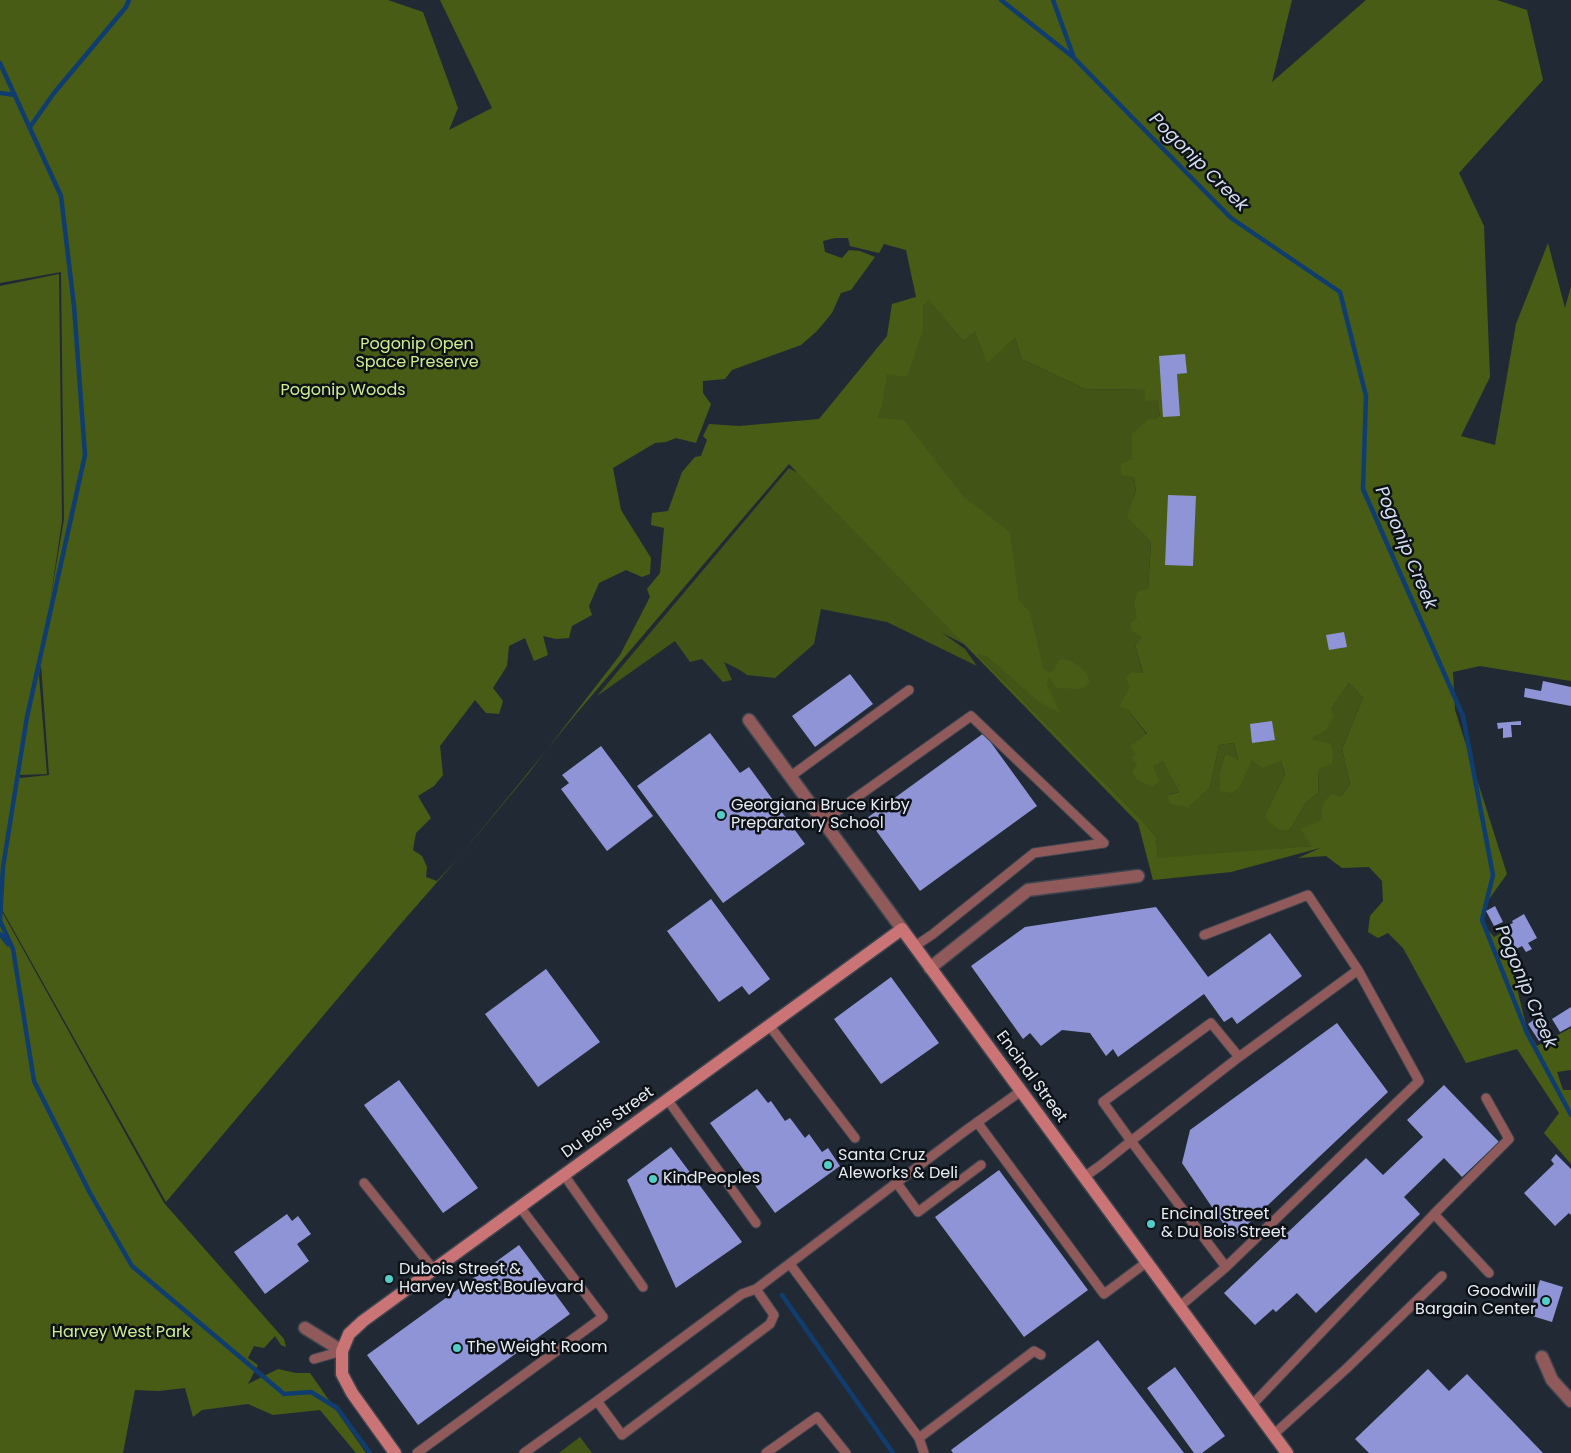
<!DOCTYPE html>
<style>
body{margin:0}
canvas{display:block;background:#212a34}
</style>
<canvas width="1571" height="1453"></canvas>
<script>
const c = document.querySelector('canvas').getContext('2d');
c.lineJoin = 'round';
function fillPath(path, color) { c.fillStyle = color; c.fill(path, 'evenodd'); }
const toPath = rows => new Path2D(rows.map(r => 'M' + r).join(''));
function trace(path, color, width, dash) { c.strokeStyle = color; c.lineWidth = width; c.lineCap = dash ? 'butt' : 'round'; c.setLineDash(dash || []); c.stroke(path); }
function write(font, color, halo, rows, align = 'center') {
  c.font = font + ' Poppins,sans-serif'; c.lineWidth = 5; c.setLineDash([]); c.textBaseline = 'middle'; c.strokeStyle = halo; c.fillStyle = color; for (const [text, x, y, turn = 0] of rows) {
    c.save(); c.translate(x, y); c.rotate((+turn || 0) * Math.PI / 180); c.textAlign = isNaN(turn) ? turn : align; if (halo) c.strokeText(text, 0, 0); c.fillText(text, 0, 0); c.restore();
  }
}
fillPath(toPath([
 [929,299,963,341,975,330,1015,337,1021,359,1085,389,1146,390,1157,400,1160,415,1155,419,1134,477,1136,492,1132,500,1128,517,1151,542,1148,589,1134,604,1142,637,1135,645,1143,674,1130,687,1128,710,1147,735,1153,767,1163,760,1179,792,1166,795,1210,787,1219,745,1234,743,1238,761,1225,753,1220,771,1252,760,1281,761,1285,774,1264,817,1289,831,1306,803,1318,793,1319,768,1309,740,1349,683,1363,698,1342,749,1350,784,1322,820,1313,846,1158,859,1156,837,1139,817,976,653,984,654,942,633,965,649,977,666,887,622,821,609,814,644,775,678,747,675,740,670,724,662,732,680,723,682,702,659,690,662,675,641,597,696,789,468,811,480,839,447,923,306],
 [580,1437,592,1453,559,1453]
]), '#425416');
fillPath(toPath([
 [0,0,388,0,423,12,458,108,449,130,492,108,440,0,1292,0,1272,82,1366,0,1497,0,1527,10,1543,80,1459,173,1484,226,1490,377,1461,436,1495,445,1516,324,1548,243,1565,308,1571,286,1571,681,1480,666,1453,672,1455,710,1507,874,1484,906,1481,922,1494,937,1503,932,1527,1029,1537,1046,1571,1028,1571,1070,1557,1072,1563,1090,1571,1090,1571,1164,1544,1133,1559,1113,1517,1049,1466,1063,1403,948,1388,933,1378,938,1368,932,1370,916,1383,901,1382,881,1369,867,1342,868,1326,856,1298,858,1320,848,1231,872,1153,880,1138,823,789,464,576,714,459,857,398,927,166,1202,0,906,0,891,7,849,0,881,0,286,59,274,62,521,50,602,64,519,61,272,0,283],
 [835,238,848,238,850,246,879,253,884,244,906,250,916,297,892,304,887,336,819,419,739,426,709,424,703,436,707,440,701,456,695,457,682,472,668,511,652,513,651,525,664,528,660,573,647,589,650,597,620,655,528,774,459,857,437,881,426,877,427,867,422,856,413,850,416,833,431,818,418,796,434,786,443,775,440,746,475,700,486,713,499,714,503,701,493,688,507,666,509,646,525,638,534,661,548,655,543,636,556,639,569,638,572,626,592,615,589,606,599,583,626,570,642,577,650,574,651,558,621,510,613,468,655,443,666,442,676,438,696,443,711,404,703,393,703,381,725,379,732,370,801,345,817,331,832,313,841,293,851,290,875,257,860,251,849,250,842,258,825,252,823,241],
 [929,300,963,341,975,331,987,363,1015,337,1021,359,1085,389,1145,390,1144,401,1157,400,1160,415,1155,419,1149,419,1132,434,1132,459,1120,464,1121,475,1134,477,1136,492,1132,500,1127,517,1151,542,1148,589,1137,592,1134,604,1137,619,1131,622,1130,630,1142,637,1135,645,1143,673,1130,673,1126,679,1130,687,1119,706,1128,710,1147,734,1130,746,1136,754,1132,758,1137,765,1132,771,1136,779,1152,787,1159,781,1153,767,1163,761,1179,792,1166,796,1171,804,1188,807,1210,787,1219,745,1234,743,1238,760,1225,753,1220,771,1220,791,1231,793,1239,788,1252,760,1262,768,1281,761,1285,774,1264,817,1278,829,1289,831,1306,803,1318,793,1319,768,1332,764,1333,752,1330,743,1310,739,1326,730,1334,717,1331,709,1349,683,1363,698,1342,749,1350,784,1340,797,1331,794,1322,805,1322,820,1300,829,1312,846,1158,858,1156,837,1139,817,977,654,987,656,1039,702,1060,713,1047,685,1049,677,1056,688,1082,689,1090,681,1086,673,1080,667,1071,661,1060,659,1056,667,1050,673,1043,668,1030,612,1019,601,1010,532,963,496,904,420,877,418,882,406,887,374,907,377,923,331,923,306],
 [41,665,49,775,20,778,20,775,47,774,39,675],
 [0,908,164,1203,284,1339,286,1347,281,1345,275,1336,264,1348,254,1346,248,1358,258,1365,248,1384,278,1369,296,1373,310,1373,366,1453,356,1453,320,1410,273,1415,248,1404,202,1410,193,1417,185,1388,159,1391,135,1390,123,1453,0,1453]
]), '#485c15');
trace(toPath([
 [1001,0,1073,57,1231,218,1340,292,1366,396,1363,489,1463,716,1493,875,1482,920,1527,1033,1571,1115],
 [1053,0,1073,55],
 [0,63,61,196,74,306,85,455,27,717,3,867,0,921,13,949,34,1081,90,1193,132,1266,284,1394,311,1392,337,1408,370,1453],
 [0,93,15,95],
 [30,127,54,93,126,7,129,0],
 [0,934,8,944],
 [782,1295,893,1453]
]), '#103d6f', 4.5);
fillPath(toPath([
 [1185,354,1187,373,1177,374,1180,416,1163,417,1159,356],
 [1168,495,1196,496,1193,566,1165,565],
 [1344,632,1347,647,1329,650,1326,635],
 [850,674,873,704,815,747,792,716],
 [1543,681,1571,687,1571,706,1524,697,1525,688,1541,691],
 [1272,721,1275,740,1252,743,1250,724],
 [1521,721,1521,725,1511,725,1512,737,1503,738,1503,728,1498,729,1497,723],
 [710,733,740,773,749,767,805,844,723,903,637,786],
 [984,733,1037,806,920,891,867,818],
 [601,746,653,816,607,851,561,789,569,783,562,775],
 [711,899,770,979,749,995,742,986,719,1002,667,931],
 [1495,906,1503,922,1494,926,1486,911],
 [1156,907,1208,977,1270,933,1302,976,1237,1024,1232,1017,1224,1022,1204,994,1118,1057,1113,1049,1106,1056,1090,1033,1062,1030,1041,1046,1030,1033,1023,1039,971,966,1025,927],
 [1524,914,1537,938,1528,943,1532,949,1526,952,1522,946,1516,949,1504,927,1513,923,1512,921],
 [546,969,600,1042,538,1087,485,1014],
 [891,977,939,1043,881,1084,834,1019],
 [1571,1007,1571,1026,1560,1032,1552,1019],
 [1535,1019,1539,1026,1543,1024,1550,1035,1539,1041,1528,1024],
 [1337,1023,1388,1092,1233,1238,1182,1163,1190,1130],
 [399,1080,478,1188,443,1213,364,1105],
 [1444,1085,1499,1142,1462,1177,1444,1158,1404,1197,1420,1214,1316,1313,1297,1293,1276,1312,1273,1309,1255,1325,1224,1293,1366,1158,1383,1175,1423,1137,1407,1120],
 [757,1089,768,1103,771,1101,785,1121,790,1118,805,1138,809,1134,822,1152,828,1148,840,1166,775,1213,710,1123],
 [671,1147,742,1242,676,1288,627,1180],
 [1556,1154,1571,1169,1571,1215,1569,1213,1555,1226,1524,1193,1554,1164,1551,1160],
 [999,1170,1088,1290,1024,1337,935,1217],
 [287,1214,292,1221,298,1216,311,1234,297,1244,309,1261,265,1294,234,1252],
 [519,1245,570,1314,418,1425,367,1355],
 [1540,1280,1563,1287,1552,1322,1529,1315],
 [1098,1340,1184,1453,953,1453,951,1450],
 [1175,1367,1225,1436,1202,1453,1194,1453,1147,1388],
 [1428,1369,1449,1391,1467,1374,1543,1453,1369,1453,1355,1439]
]), '#8f94d6');
const lane = toPath([
 [791,776,909,690],
 [823,821,971,716,1104,843,1034,853,933,934,915,946],
 [1204,935,1308,895,1358,970,1239,1057],
 [769,1025,855,1138],
 [1486,1098,1509,1139,1434,1214,1489,1273],
 [667,1099,756,1223],
 [977,1122,1104,1294,1147,1262],
 [564,1175,643,1287],
 [1084,1177,1101,1165,1131,1141,1239,1057,1211,1023,1103,1102,1131,1141,1226,1267,1419,1081,1358,970],
 [896,1182,918,1212,981,1165],
 [364,1183,434,1270],
 [790,1264,919,1438,924,1453],
 [756,1289,965,1131,1021,1091],
 [1179,1307,1226,1267],
 [314,1359,342,1351],
 [1252,1405,1434,1214],
 [1273,1435,1346,1369,1442,1276],
 [919,1438,1034,1351,1041,1355],
 [417,1453,603,1317,520,1207],
 [524,1453,597,1401,742,1294,756,1289,774,1315,770,1324,622,1435,597,1401],
 [766,1453,817,1417,846,1453]
]);
const street = toPath([
 [749,720,902,929],
 [930,968,1028,890,1138,876],
 [305,1328,342,1351],
 [1542,1357,1552,1380,1571,1401]
]);
const secondary = toPath([
 [395,1453,352,1393,342,1374,342,1351,349,1334,363,1321,902,929,1287,1453]
]);
trace(lane, '#3d454f', 11);
trace(street, '#3d454f', 15);
trace(secondary, '#3d454f', 15);
trace(lane, '#905a5a', 9);
trace(street, '#905a5a', 12);
trace(secondary, '#ca7475', 12);
for (const [x, y, r, color] of [
 [721,815,5,"#54cdc8"],
 [828,1165,5,"#54cdc8"],
 [653,1179,5,"#54cdc8"],
 [1151,1224,5,"#54cdc8"],
 [389,1279,5,"#54cdc8"],
 [1546,1301,5,"#54cdc8"],
 [457,1348,5,"#54cdc8"]
]) { const dot = new Path2D(); dot.arc(x, y, r, 0, 2 * Math.PI); c.fillStyle = color; c.fill(dot); trace(dot, '#0e1217', 2); }
write('16px', '#ceef8f', '#0e1217', [
 ["Pogonip Open",417,345],
 ["Space Preserve",417,363],
 ["Pogonip Woods",343,391],
 ["Harvey West Park",121,1333]
]);
write('16px', '#e6ecf3', '#0e1217', [
 ["Georgiana Bruce Kirby",731,806],
 ["Preparatory School",731,824],
 ["Santa Cruz",838,1156],
 ["Aleworks & Deli",838,1174],
 ["KindPeoples",663,1179],
 ["Encinal Street",1161,1215],
 ["& Du Bois Street",1161,1233],
 ["Dubois Street &",399,1270],
 ["Harvey West Boulevard",399,1288],
 ["Goodwill",1536,1292,"right"],
 ["Bargain Center",1536,1310,"right"],
 ["The Weight Room",467,1348]
], 'left');
write('16px', '#e6ecf3', '#0e1217', [
 ["Encinal Street",1031,1077,54],
 ["Du Bois Street",608,1123,-36]
]);
write('italic 18px', '#d2dfef', '#0e1217', [
 ["Pogonip Creek",1198,163,45],
 ["Pogonip Creek",1405,548,67],
 ["Pogonip Creek",1525,987,67]
]);
</script>
